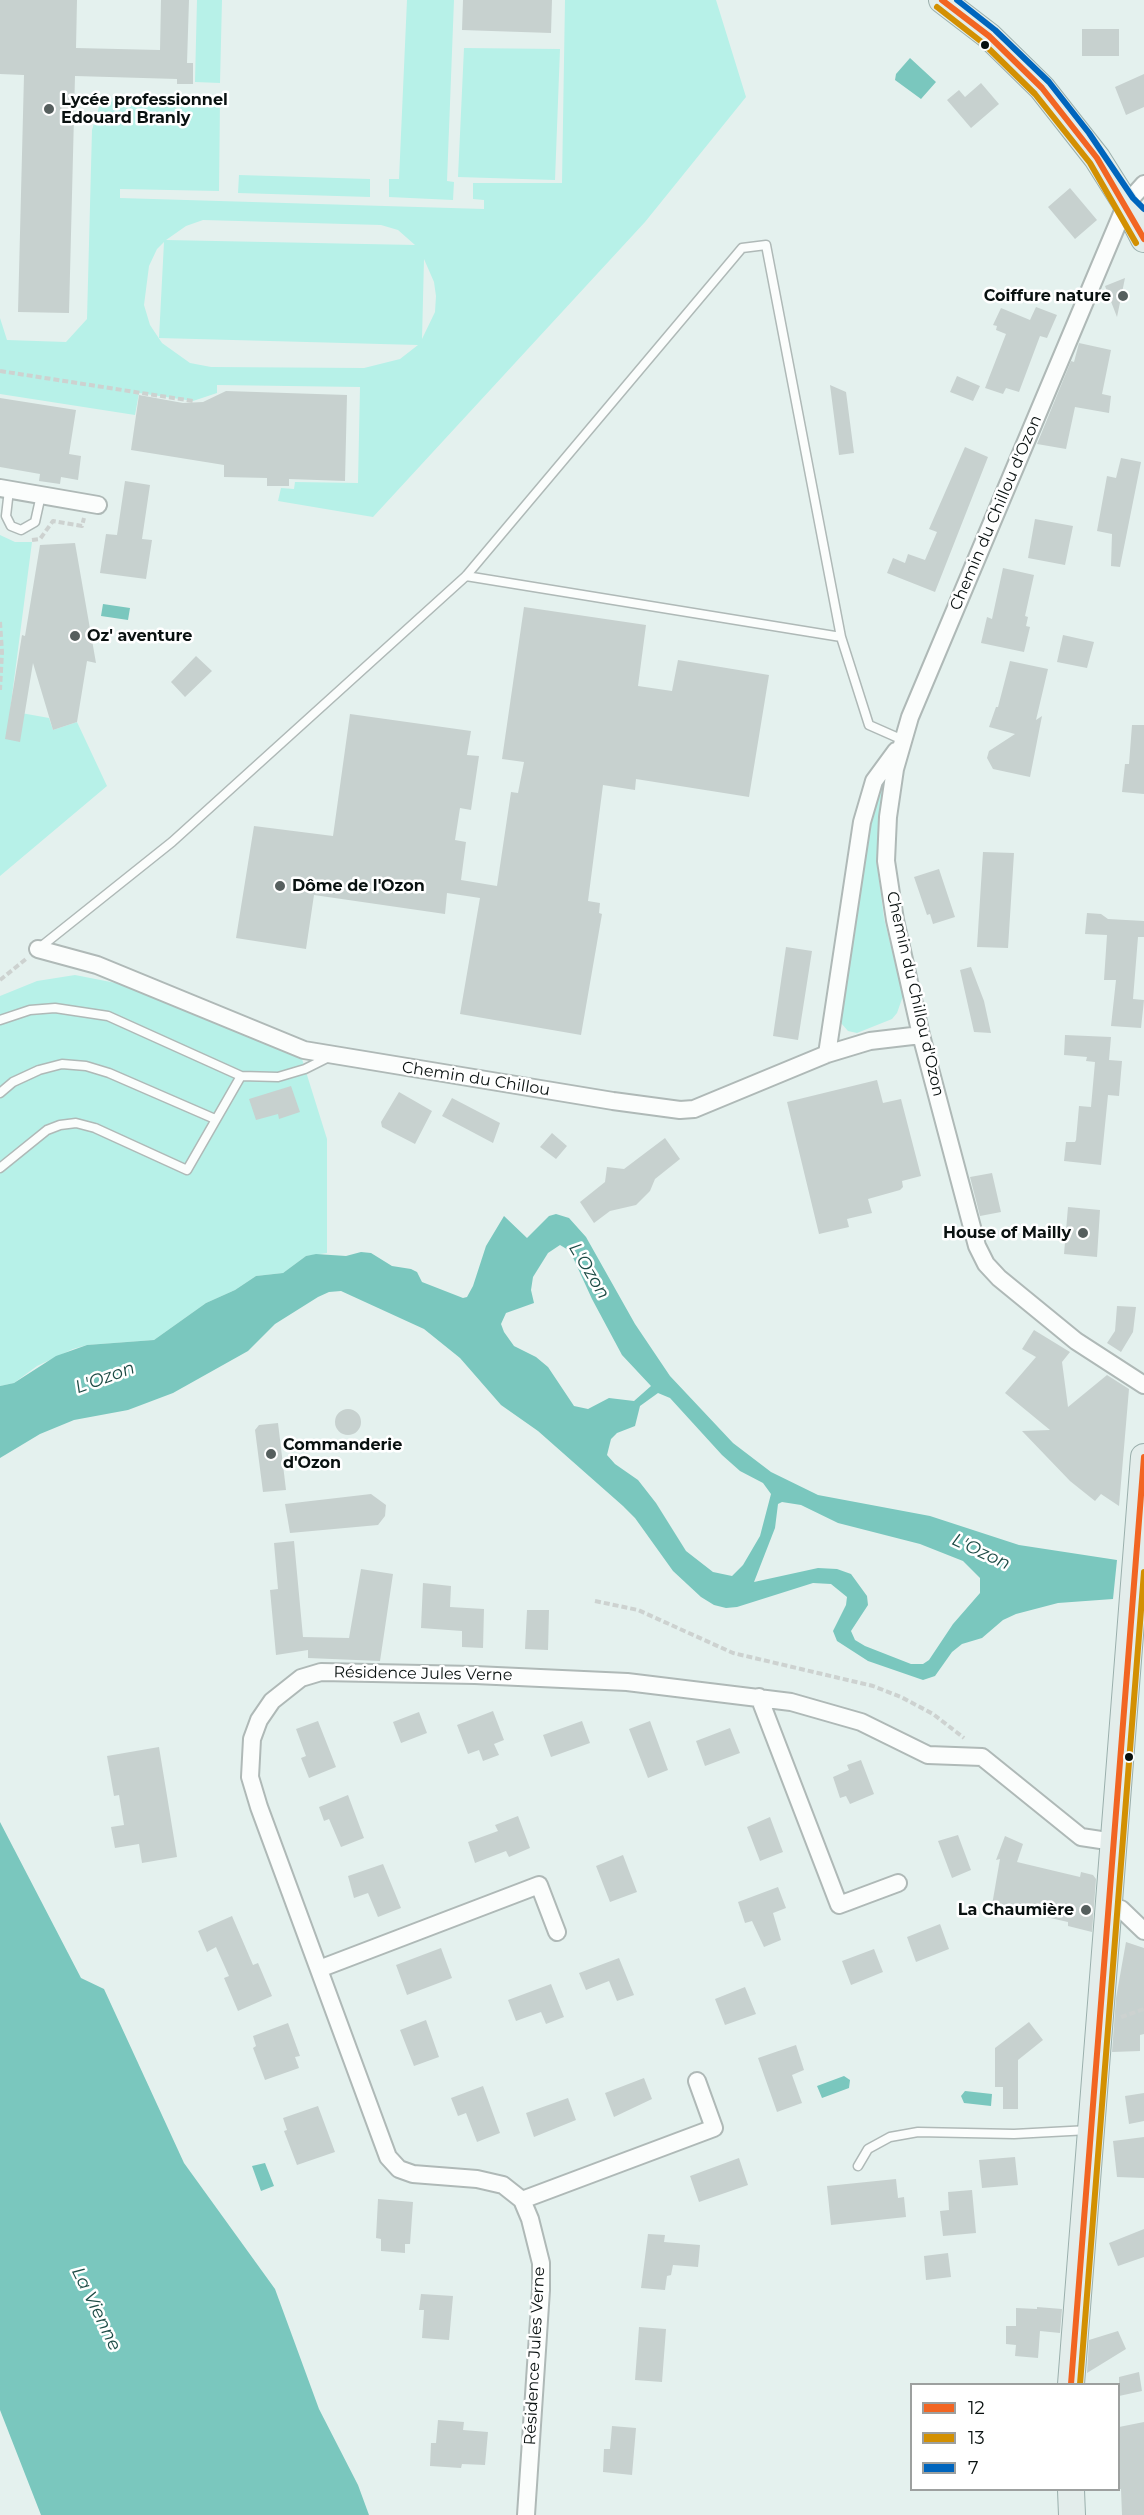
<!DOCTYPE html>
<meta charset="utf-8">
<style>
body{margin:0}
#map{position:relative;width:1144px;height:2515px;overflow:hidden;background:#e4f1ee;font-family:Montserrat,sans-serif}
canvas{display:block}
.legend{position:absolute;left:910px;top:2383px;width:210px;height:108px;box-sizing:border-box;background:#fff;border:2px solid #9da09f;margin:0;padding:8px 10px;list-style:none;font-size:18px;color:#091110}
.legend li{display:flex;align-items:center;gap:12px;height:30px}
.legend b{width:30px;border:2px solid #9da09f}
</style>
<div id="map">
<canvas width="1144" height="2515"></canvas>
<ul class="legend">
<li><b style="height:8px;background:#f26522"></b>12</li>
<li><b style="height:8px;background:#d39002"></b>13</li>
<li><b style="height:8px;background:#0065bd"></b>7</li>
</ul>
</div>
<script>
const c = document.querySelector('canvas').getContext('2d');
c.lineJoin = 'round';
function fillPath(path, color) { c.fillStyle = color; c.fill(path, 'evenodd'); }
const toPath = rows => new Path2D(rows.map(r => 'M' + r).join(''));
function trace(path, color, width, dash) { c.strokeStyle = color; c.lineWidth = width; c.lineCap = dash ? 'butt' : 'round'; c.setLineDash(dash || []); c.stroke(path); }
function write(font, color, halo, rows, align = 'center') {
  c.font = font + ' Montserrat,sans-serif'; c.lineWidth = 5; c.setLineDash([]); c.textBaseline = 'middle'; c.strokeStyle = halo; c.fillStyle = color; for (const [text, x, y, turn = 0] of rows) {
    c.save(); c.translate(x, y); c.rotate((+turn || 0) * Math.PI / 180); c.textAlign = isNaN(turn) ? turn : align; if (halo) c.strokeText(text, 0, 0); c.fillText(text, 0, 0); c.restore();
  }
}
fillPath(toPath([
 [197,0,222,0,220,83,195,82],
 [407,0,454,0,447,181,454,182,453,200,389,197,389,179,399,179],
 [565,0,716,0,746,97,645,222,373,517,278,501,281,488,294,489,295,482,358,483,360,387,217,385,217,393,193,401,139,393,135,415,0,394,0,318,7,340,66,342,87,319,92,130,99,107,109,99,122,95,220,99,219,191,120,189,120,198,484,209,484,200,473,199,473,183,562,183],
 [203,220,381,225,398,230,415,245,166,240,186,226],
 [164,242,159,338,418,345,400,359,364,368,211,367,190,363,162,343,150,325,144,305,149,266,157,249],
 [424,259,434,282,436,296,435,312,422,339],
 [464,48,560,49,555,180,458,177],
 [239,175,370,179,370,197,238,193],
 [0,535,15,542,32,542,10,711,49,718,53,730,77,722,107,786,0,876],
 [885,779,879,819,877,863,884,918,903,996,897,1013,892,1019,857,1033,848,1031,841,1023,840,1013,871,814,876,795],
 [75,975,121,984,302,1059,327,1139,327,1253,306,1256,283,1273,256,1276,235,1290,206,1303,154,1340,87,1345,73,1349,37,1366,14,1383,0,1386,0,996,37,981]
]), '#b7f1e8');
fillPath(toPath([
 [910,58,936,82,921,99,895,80,896,74],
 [103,604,130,608,128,620,101,616],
 [556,1214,569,1218,586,1237,635,1324,670,1376,733,1443,771,1472,818,1495,930,1516,1019,1545,1117,1560,1113,1599,1058,1603,1016,1614,1003,1620,982,1638,962,1644,952,1652,935,1676,923,1680,868,1661,837,1641,833,1631,846,1605,847,1597,831,1584,813,1583,737,1607,726,1608,714,1605,701,1597,673,1571,635,1518,623,1506,538,1431,501,1405,460,1358,424,1329,341,1291,329,1292,318,1297,275,1324,248,1351,173,1393,128,1410,74,1420,40,1434,0,1458,0,1386,14,1383,56,1356,87,1345,154,1340,206,1303,235,1290,256,1276,283,1273,306,1256,316,1254,346,1256,361,1252,371,1253,392,1266,411,1269,417,1272,422,1282,463,1298,467,1297,473,1286,486,1246,504,1216,527,1238,549,1216],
 [560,1245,570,1251,592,1299,622,1355,651,1386,634,1401,609,1398,588,1409,574,1406,548,1367,536,1357,514,1346,504,1332,501,1324,506,1313,534,1303,531,1290,533,1277,548,1253],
 [658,1393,670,1398,722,1455,740,1471,763,1483,771,1494,760,1536,743,1565,732,1576,713,1572,686,1551,656,1503,638,1480,615,1464,607,1455,611,1439,617,1433,635,1426,640,1406],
 [782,1502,801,1505,838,1523,920,1544,963,1561,980,1578,980,1593,953,1624,929,1660,923,1664,911,1664,865,1646,855,1640,851,1631,868,1605,867,1596,851,1574,837,1569,818,1568,754,1582,775,1528,778,1504],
 [0,1822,81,1978,104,1989,184,2163,275,2289,319,2409,358,2485,369,2515,41,2515,0,2410],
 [844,2076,850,2080,849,2088,822,2098,817,2086],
 [965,2091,992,2094,991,2106,964,2103,961,2096],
 [265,2163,274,2186,261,2191,252,2166]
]), '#7ac7be');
fillPath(toPath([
 [0,0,77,0,76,48,160,50,161,0,189,0,187,63,193,63,193,84,177,84,177,79,75,76,69,313,18,312,24,75,0,74],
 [463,0,552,0,551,33,462,30],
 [1082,29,1119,29,1119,56,1082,56],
 [1144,74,1144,107,1126,115,1115,87],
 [981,83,999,104,971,128,947,100,959,90,965,97],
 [1070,188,1097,220,1075,239,1048,207],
 [1125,278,1117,317,1105,286],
 [1036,307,1057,315,1047,338,1040,336,1019,392,1006,388,1003,394,985,388,1006,334,996,330,997,326,993,325,1001,308,1030,320],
 [1079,343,1111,350,1102,394,1111,396,1109,413,1075,407,1066,449,1037,444,1071,361,1074,362],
 [957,376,980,386,973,401,950,392],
 [830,385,846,392,854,453,839,455],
 [226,391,347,395,345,481,289,479,289,486,267,486,267,478,224,477,224,465,131,450,139,395,183,403,203,402],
 [0,398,76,410,69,454,81,456,78,480,61,477,60,484,39,481,40,474,0,467],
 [965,447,988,457,935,592,887,573,893,558,905,563,908,554,925,560,937,532,929,529],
 [1121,458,1141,462,1120,567,1111,566,1112,534,1097,531,1107,476,1116,478],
 [125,481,150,485,142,539,152,540,146,579,100,573,106,534,117,535],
 [1035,519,1073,526,1065,565,1028,558],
 [75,543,96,663,87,661,77,722,53,730,33,663,20,742,5,739,22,635,25,636,40,545],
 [1003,568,1034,575,1025,616,1028,617,1026,626,1030,627,1024,652,981,643,987,617,992,619],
 [524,607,646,625,638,686,672,691,678,660,769,675,749,797,636,779,635,790,603,785,588,901,600,903,599,913,602,914,581,1035,460,1014,480,898,447,893,445,914,314,895,306,949,236,938,254,826,333,836,350,714,471,731,467,755,479,756,471,810,460,808,455,840,466,842,461,880,497,886,511,792,518,793,524,762,502,759],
 [1063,635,1094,642,1087,668,1057,662],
 [196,656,212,671,185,697,171,682],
 [1010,661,1048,669,1036,720,1042,716,1030,777,993,769,987,758,989,751,1015,734,989,727,996,707,998,707],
 [1132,725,1144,725,1144,794,1122,792,1125,764,1129,764],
 [983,852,1014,853,1008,948,977,947],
 [939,869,955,917,933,924,930,914,927,915,914,877],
 [1087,913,1101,914,1108,919,1144,921,1144,937,1138,937,1133,999,1144,1000,1141,1028,1111,1026,1116,980,1104,980,1107,935,1085,934],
 [786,947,812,951,798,1040,773,1036],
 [971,967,984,1001,991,1033,974,1032,960,970],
 [1065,1035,1111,1037,1109,1060,1122,1061,1119,1096,1108,1095,1101,1165,1064,1161,1066,1142,1075,1142,1076,1140,1079,1106,1091,1107,1095,1062,1086,1061,1087,1057,1064,1055],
 [877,1080,883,1103,901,1099,921,1176,902,1181,903,1187,900,1190,868,1199,872,1213,847,1219,849,1227,819,1234,787,1102],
 [291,1086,300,1112,279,1119,278,1114,256,1120,249,1099],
 [399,1092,432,1111,415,1144,382,1127,381,1122],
 [452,1098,500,1123,493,1143,442,1116],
 [552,1133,567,1146,556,1159,540,1147],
 [665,1138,680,1159,655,1179,650,1191,636,1205,610,1211,594,1223,580,1202,605,1182,607,1167,624,1169],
 [992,1173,1001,1212,980,1216,970,1177],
 [1068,1207,1100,1210,1097,1257,1064,1254],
 [1117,1306,1136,1307,1133,1332,1121,1352,1107,1343,1115,1331],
 [1034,1330,1070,1352,1062,1362,1068,1407,1107,1375,1129,1389,1119,1506,1101,1494,1095,1501,1070,1481,1022,1431,1050,1430,1005,1393,1036,1357,1022,1349],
 '335 1422a13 13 0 1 1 26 0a13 13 0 1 1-26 0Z',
 [278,1423,286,1490,263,1492,255,1430,259,1425],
 [371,1494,386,1505,385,1516,378,1525,290,1533,285,1504],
 [294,1541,303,1637,349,1638,361,1569,393,1574,380,1661,308,1658,308,1650,276,1655,270,1590,278,1589,274,1543],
 [423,1583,451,1586,450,1607,484,1609,483,1648,462,1647,462,1631,421,1628],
 [527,1610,549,1610,548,1650,525,1649],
 [493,1711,504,1740,494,1744,499,1755,483,1761,479,1750,468,1754,457,1725],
 [419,1712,427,1733,401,1743,393,1722],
 [318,1721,336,1767,309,1778,301,1758,306,1756,296,1729],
 [582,1721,590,1743,551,1757,543,1735],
 [650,1721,668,1770,648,1778,629,1729],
 [730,1728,740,1753,705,1766,696,1741],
 [159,1747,177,1857,142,1863,139,1844,115,1848,111,1827,124,1825,119,1795,114,1796,107,1756],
 [861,1760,874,1794,850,1804,846,1796,840,1798,833,1777,849,1770,847,1765],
 [348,1795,364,1838,341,1847,329,1819,324,1821,319,1807],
 [518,1816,530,1848,509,1857,506,1851,475,1863,468,1842,498,1831,495,1825],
 [770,1817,783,1852,760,1861,747,1827],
 [958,1835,971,1870,952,1878,938,1841],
 [1005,1836,1023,1844,1017,1862,1080,1877,1081,1872,1093,1875,1096,1879,1092,1932,1068,1926,1068,1922,992,1905,1000,1859,996,1860],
 [623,1855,637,1892,610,1902,596,1866],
 [383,1864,401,1908,378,1917,368,1893,354,1898,348,1876],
 [778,1887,786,1908,773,1913,781,1940,764,1947,752,1921,745,1923,738,1902],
 [232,1916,253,1965,258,1963,272,1996,238,2011,224,1978,229,1976,216,1947,207,1952,198,1931],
 [940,1924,949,1949,916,1962,907,1937],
 [1126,1942,1144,1948,1144,2034,1140,2035,1140,2051,1112,2052,1116,1998],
 [441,1948,452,1978,407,1995,396,1965],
 [874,1949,883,1972,851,1985,842,1961],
 [619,1958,634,1995,617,2001,609,1981,586,1990,579,1973],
 [551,1984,564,2017,546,2024,541,2012,516,2021,508,2000],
 [745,1987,756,2014,725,2025,715,1999],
 [426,2020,439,2057,414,2066,400,2030],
 [1029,2022,1043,2040,1018,2060,1018,2109,1003,2109,1003,2087,995,2087,995,2048],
 [288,2023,300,2056,295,2057,299,2068,265,2080,253,2048,256,2046,253,2036],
 [796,2045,804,2070,792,2075,802,2103,777,2112,758,2058],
 [644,2078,652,2099,614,2117,605,2093],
 [483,2086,500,2133,477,2142,466,2113,458,2116,451,2098],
 [1144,2093,1144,2121,1129,2124,1125,2096],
 [568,2098,576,2120,534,2137,526,2113],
 [318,2106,335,2152,297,2165,284,2131,287,2130,283,2118],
 [1144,2137,1144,2178,1117,2177,1113,2141],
 [1015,2157,1018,2185,982,2188,979,2160],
 [739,2158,748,2185,699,2202,690,2176],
 [896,2179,898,2198,904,2197,906,2217,831,2225,827,2186],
 [972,2190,976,2233,943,2236,940,2211,949,2210,948,2192],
 [378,2199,413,2202,410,2244,405,2244,405,2253,381,2251,381,2239,376,2238],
 [1144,2229,1144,2257,1118,2266,1109,2243],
 [648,2234,665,2235,664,2242,700,2245,698,2267,673,2265,671,2275,667,2276,665,2290,641,2288],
 [948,2253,951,2277,926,2280,924,2256],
 [421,2294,453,2296,449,2340,422,2338,424,2310,419,2310],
 [1037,2307,1062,2309,1060,2333,1040,2331,1038,2358,1015,2356,1016,2345,1006,2344,1006,2326,1016,2326,1016,2308,1037,2309],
 [639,2327,666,2329,662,2382,635,2380],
 [1118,2331,1126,2349,1087,2373,1089,2340],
 [1139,2372,1142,2391,1119,2396,1119,2377],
 [438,2420,464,2422,463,2430,488,2432,485,2465,462,2464,461,2468,430,2466,431,2443,436,2443],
 [1144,2422,1144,2515,1122,2515,1121,2489,1119,2489,1119,2427],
 [612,2426,636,2428,632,2475,603,2472,604,2449,610,2449]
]), '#c7d1cf');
const lane = toPath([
 [9,490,6,516,11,526,21,530,35,522,41,495],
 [466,576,841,637,869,725,903,740],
 [38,949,172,842,466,576,742,248,766,245,841,637],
 [0,1020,30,1010,55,1008,108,1016,241,1076],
 [0,1093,13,1082,39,1070,62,1064,86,1066,109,1073,215,1119],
 [0,1168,47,1130,60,1125,76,1123,95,1128,187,1170,241,1076,278,1077,305,1069,329,1057],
 [858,2166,868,2149,890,2137,918,2132,1014,2134,1089,2130]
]);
const street = toPath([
 [1144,184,1126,204,910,717,895,769,888,817,886,861,895,920,921,1035,977,1246,986,1264,999,1278,1076,1341,1144,1385],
 [0,488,98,505],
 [38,949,97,965,304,1050,613,1101,680,1110,694,1109,827,1054,870,1041,921,1035],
 [827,1054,862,822,874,781,896,751],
 [759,1697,839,1905,898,1883],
 [1109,1907,1121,1909,1144,1931],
 [319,1969,539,1885,557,1932],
 [522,2200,714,2128,697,2081],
 [526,2515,541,2290,541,2263,530,2219,522,2200,503,2185,477,2179,413,2174,399,2169,388,2157,259,1807,250,1777,252,1739,259,1720,272,1701,301,1678,321,1672,475,1675,627,1682,791,1702,861,1722,928,1755,982,1757,1081,1837,1114,1842]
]);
const primary = toPath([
 [942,0,989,36,1042,88,1097,158,1126,204,1144,239],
 [1071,2384,1144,1457],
 [1071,2490,1072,2515]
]);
trace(lane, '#afb9b7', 11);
trace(street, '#afb9b7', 20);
trace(primary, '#9aafac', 28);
trace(toPath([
 [0,371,193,401],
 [32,540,40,539,53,521,82,526,84,518],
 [0,622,2,652,0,690],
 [0,980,26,959],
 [595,1601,638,1610,733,1653,873,1686,901,1697,933,1714,964,1738],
 [1121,2017,1144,2009]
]), '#cdd2d0', 4, [6, 3]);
trace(lane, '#fbfdfc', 8);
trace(street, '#fbfdfc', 16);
trace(primary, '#e3edeb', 26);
trace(toPath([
 [942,0,989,36,1042,88,1097,158,1144,239],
 [1071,2384,1144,1457]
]), '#f26522', 6);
trace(toPath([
 [937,7,983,43,1035,94,1090,163,1136,243],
 [1080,2384,1144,1572]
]), '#d39002', 6);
trace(toPath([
 [957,0,995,30,1049,82,1089,133,1133,198,1144,209]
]), '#0065bd', 6);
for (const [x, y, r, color] of [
 [985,45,5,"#091110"],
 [49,109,6,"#565f5e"],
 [1123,296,6,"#565f5e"],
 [75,636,6,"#565f5e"],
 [280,886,6,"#565f5e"],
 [1083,1233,6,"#565f5e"],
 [271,1454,6,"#565f5e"],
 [1129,1757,5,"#091110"],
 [1086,1910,6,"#565f5e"]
]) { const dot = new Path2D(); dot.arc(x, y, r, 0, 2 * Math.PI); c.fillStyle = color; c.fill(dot); trace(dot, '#fff', 2); }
write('bold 16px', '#091110', '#fff', [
 ["Lycée professionnel",61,100],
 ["Edouard Branly",61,118],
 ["Coiffure nature",1111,296,"right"],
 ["Oz' aventure",87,636],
 ["Dôme de l'Ozon",292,886],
 ["House of Mailly",1071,1233,"right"],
 ["Commanderie",283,1445],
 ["d'Ozon",283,1463],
 ["La Chaumière",1074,1910,"right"]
], 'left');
write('16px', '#091110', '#fff', [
 ["Chemin du Chillou d'Ozon",996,513,-67],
 ["Chemin du Chillou d'Ozon",915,994,77],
 ["Chemin du Chillou",476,1079,9],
 ["Résidence Jules Verne",423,1674,1],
 ["Résidence Jules Verne",535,2356,-87]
]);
write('italic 18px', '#1d4b45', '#fff', [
 ["L'Ozon",589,1271,59],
 ["L'Ozon",105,1378,-20],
 ["L'Ozon",981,1552,25],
 ["La Vienne",96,2309,64]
]);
</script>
